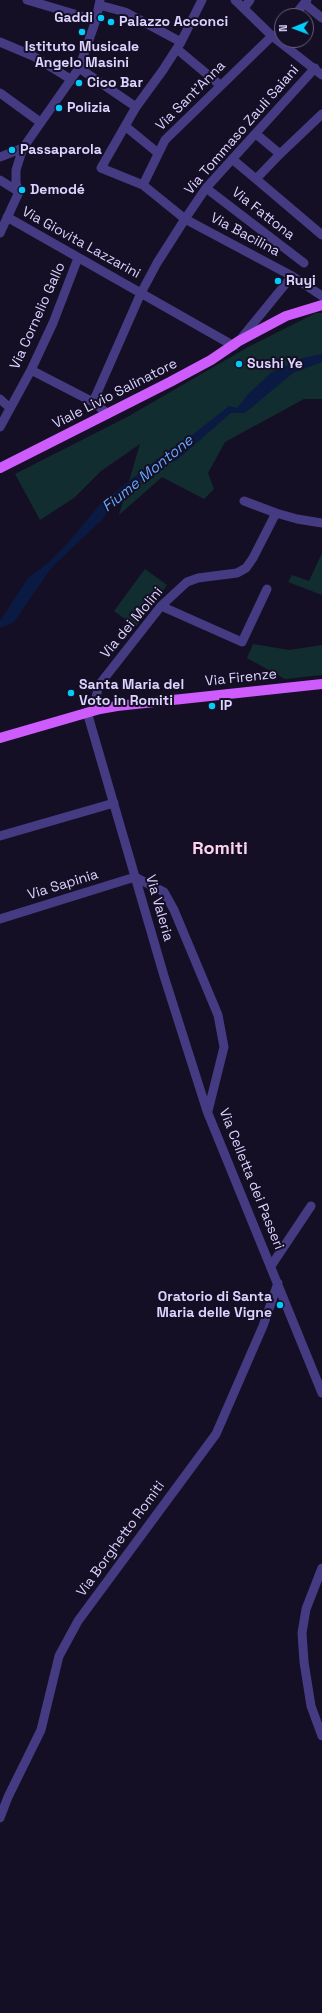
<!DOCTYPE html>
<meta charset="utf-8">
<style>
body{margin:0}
#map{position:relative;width:322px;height:2013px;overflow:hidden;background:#150f25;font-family:"Space Grotesk",sans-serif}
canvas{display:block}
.north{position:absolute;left:274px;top:8px;width:40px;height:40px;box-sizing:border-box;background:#150f25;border:1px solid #655d7c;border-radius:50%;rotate:269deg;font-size:11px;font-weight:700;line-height:16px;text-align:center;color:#dcd3fe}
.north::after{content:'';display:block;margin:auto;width:14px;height:18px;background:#04ccfa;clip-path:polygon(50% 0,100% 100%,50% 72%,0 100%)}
</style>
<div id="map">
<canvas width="322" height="2013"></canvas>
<div class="north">N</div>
</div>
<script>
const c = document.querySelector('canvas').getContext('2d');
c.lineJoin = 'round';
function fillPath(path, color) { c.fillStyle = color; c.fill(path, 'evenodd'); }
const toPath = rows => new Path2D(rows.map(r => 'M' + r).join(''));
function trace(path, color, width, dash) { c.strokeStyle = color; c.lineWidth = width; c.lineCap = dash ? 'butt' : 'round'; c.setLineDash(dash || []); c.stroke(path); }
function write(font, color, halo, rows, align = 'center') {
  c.font = font + ' "Space Grotesk",sans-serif'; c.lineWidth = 4; c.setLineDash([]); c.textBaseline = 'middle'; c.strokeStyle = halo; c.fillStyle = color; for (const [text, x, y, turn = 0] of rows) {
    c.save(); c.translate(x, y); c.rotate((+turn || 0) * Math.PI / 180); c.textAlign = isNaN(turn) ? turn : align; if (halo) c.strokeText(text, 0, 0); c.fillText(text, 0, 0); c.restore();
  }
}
fillPath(toPath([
 [316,313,322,313,322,399,304,399,225,442,208,473,214,489,204,499,162,477,119,515,140,444,101,471,74,498,40,520,15,474,129,416,248,347],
 [322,553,322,595,288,582,292,575,309,581],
 [145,569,167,585,136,627,114,611],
 [253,644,289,650,322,645,322,675,285,679,247,658]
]), '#122d2f');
fillPath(toPath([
 [322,354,322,362,293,373,245,413,231,413,176,461,163,462,114,501,102,520,52,567,14,622,0,628,0,621,28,578,47,564,66,545,101,503,157,459,169,453,229,406,237,408,249,393,272,372,302,358]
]), '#0b1a42');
trace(toPath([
 [27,0,81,16],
 [202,0,181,42,163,70,136,107,101,168,143,185,185,219,292,276,322,296],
 [235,0,272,36,322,75],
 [305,4,322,18],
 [99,5,125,12,181,42],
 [244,8,250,0],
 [294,16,307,0],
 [0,42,33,56,72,80],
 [177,49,220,85],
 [79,68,136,107],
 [0,93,40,122],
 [125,126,158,153],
 [280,154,322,114],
 [0,157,23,148],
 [232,159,256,179,280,154,256,134],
 [256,179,322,235],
 [0,180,19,192],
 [143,185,165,140,272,36,279,34,282,30],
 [206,188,304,263],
 [7,217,234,346],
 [0,233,19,192,16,183,16,170,23,148,79,68,96,20,100,0],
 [239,341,292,276],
 [31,370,93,402,108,414],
 [0,399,10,408],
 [93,402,141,293,157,263,185,219,206,188,315,68],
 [0,427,31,370,53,323,78,258],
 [244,501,276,513],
 [161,606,242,642,267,589],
 [93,710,99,685,161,606,187,582,198,578,237,573,246,568,253,558,276,513,297,519,322,523],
 [87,712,164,976,207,1111,322,1393],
 [0,836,114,803],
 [0,919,135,877,164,892,174,910,218,1015,224,1047,208,1111],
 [271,1266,311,1206],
 [322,1568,306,1609,302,1633,304,1662,311,1706,322,1736],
 [0,1818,8,1797,41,1730,59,1656,78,1621,216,1434,263,1326,278,1283]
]), '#443b83', 9);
trace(toPath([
 [0,468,170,382,211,360,239,341,286,316,322,305],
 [0,738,100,709,117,706,322,684]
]), '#ce5cfc', 10);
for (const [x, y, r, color] of [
 [101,18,4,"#04ccfa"],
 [111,22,4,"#04ccfa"],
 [82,32,4,"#04ccfa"],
 [79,83,4,"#04ccfa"],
 [59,108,4,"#04ccfa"],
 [12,150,4,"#04ccfa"],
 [22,190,4,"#04ccfa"],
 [278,281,4,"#04ccfa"],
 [239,364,4,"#04ccfa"],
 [71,693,4,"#04ccfa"],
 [212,706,4,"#04ccfa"],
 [280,1305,4,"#04ccfa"]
]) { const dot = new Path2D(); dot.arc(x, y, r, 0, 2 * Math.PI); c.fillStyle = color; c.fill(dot); trace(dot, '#150f25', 1.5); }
write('bold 14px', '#dcd3fe', '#150f25', [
 ["Gaddi",93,18,"right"],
 ["Palazzo Acconci",119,22],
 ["Istituto Musicale",82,47,"center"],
 ["Angelo Masini",82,63,"center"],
 ["Cico Bar",87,83],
 ["Polizia",67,108],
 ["Passaparola",20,150],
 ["Demodé",30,190],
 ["Ruyi",286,281],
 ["Sushi Ye",247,364],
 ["Santa Maria del",79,685],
 ["Voto in Romiti",79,701],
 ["IP",220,706],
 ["Oratorio di Santa",272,1297,"right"],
 ["Maria delle Vigne",272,1313,"right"]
], 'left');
write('14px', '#dcd3fe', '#150f25', [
 ["Via Sant'Anna",191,96,-45],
 ["Via Tommaso Zauli Saiani",242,130,-49],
 ["Via Fattona",263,214,38],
 ["Via Bacilina",245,235,28],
 ["Via Giovita Lazzarini",81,243,29],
 ["Via Cornelio Gallo",38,316,-66],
 ["Viale Livio Salinatore",115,394,-27],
 ["Via dei Molini",132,623,-50],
 ["Via Firenze",241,678,-6],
 ["Via Sapinia",63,885,-17],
 ["Via Valeria",159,908,74],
 ["Via Celletta dei Passeri",251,1179,68],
 ["Via Borghetto Romiti",121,1539,-54]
]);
write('italic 15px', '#63a9fd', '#150f25', [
 ["Fiume Montone",148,474,-39]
]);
write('bold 18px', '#fed5ec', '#150f25', [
 ["Romiti",220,849]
]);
</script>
